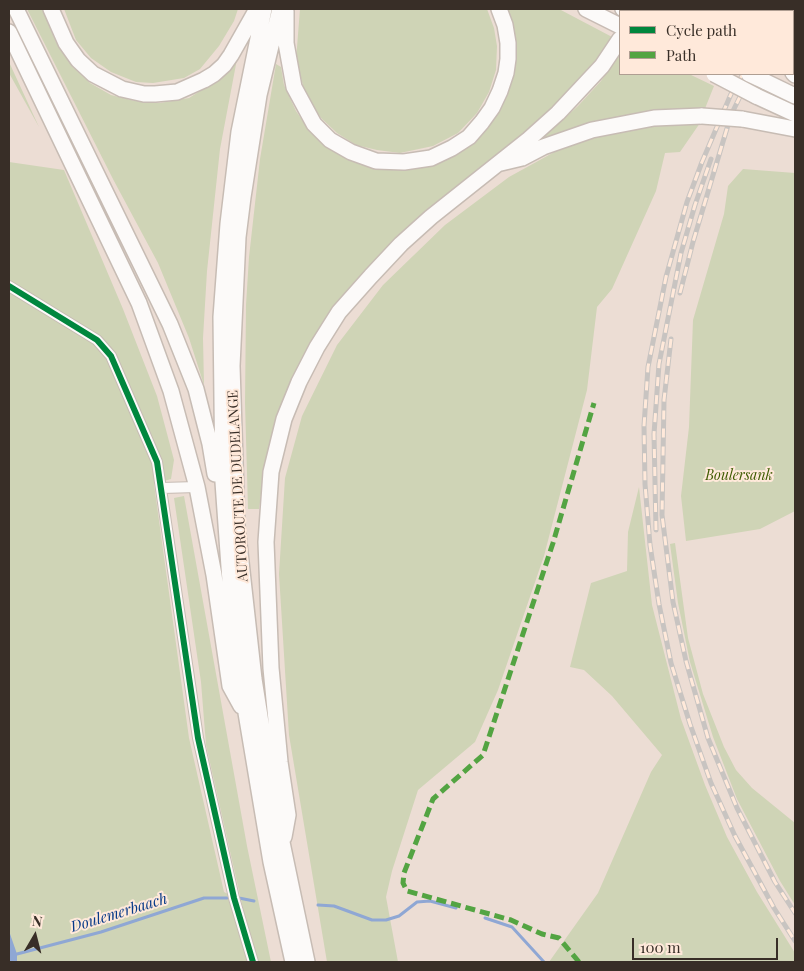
<!DOCTYPE html>
<style>
body{margin:0}
#map{position:relative;width:804px;height:971px;overflow:hidden;background:#ecddd4;font-family:"Playfair Display",serif}
canvas{display:block}
.frame{position:absolute;inset:0;border:10px solid #382e27;pointer-events:none}
.legend{position:absolute;left:619px;top:10px;width:175px;height:65px;box-sizing:border-box;background:#ffe9da;border:1px solid #af9e92;margin:0;padding:6px 9px;list-style:none;font-size:15px;color:#382e27}
.legend li{display:flex;align-items:center;gap:10px;height:25px}
.legend b{width:25px;border:1px solid #af9e92}
.north{position:absolute;left:10px;top:911px;width:50px;height:50px;-webkit-text-stroke:4px #ffe9da;paint-order:stroke;rotate:8deg;font-size:14px;font-weight:700;line-height:20px;text-align:center;color:#382e27}
.north::after{content:'';display:block;margin:auto;width:18px;height:22px;background:#382e27;clip-path:polygon(50% 0,100% 100%,50% 72%,0 100%)}
.scale{position:absolute;left:632px;top:938px;width:146px;height:22px;box-sizing:border-box;border:2px solid #382e27;border-top:0;padding-left:6px;font-size:15px;line-height:18px;white-space:nowrap;color:#382e27;-webkit-text-stroke:4px #ffe9da;paint-order:stroke}
</style>
<div id="map">
<canvas width="804" height="971"></canvas>
<div class="frame"></div>
<ul class="legend">
<li><b style="height:6px;background:#00873e"></b>Cycle path</li>
<li><b style="height:6px;background:#53a442"></b>Path</li>
</ul>
<div class="north">N</div>
<div class="scale">100 m</div>
</div>
<script>
const c = document.querySelector('canvas').getContext('2d');
c.lineJoin = 'round';
function fillPath(path, color) { c.fillStyle = color; c.fill(path, 'evenodd'); }
const toPath = rows => new Path2D(rows.map(r => 'M' + r).join(''));
function trace(path, color, width, dash) { c.strokeStyle = color; c.lineWidth = width; c.lineCap = dash ? 'butt' : 'round'; c.setLineDash(dash || []); c.stroke(path); }
function write(font, color, halo, rows, align = 'center') {
  c.font = font + ' "Playfair Display",serif'; c.lineWidth = 4; c.setLineDash([]); c.textBaseline = 'middle'; c.strokeStyle = halo; c.fillStyle = color; for (const [text, x, y, turn = 0] of rows) {
    c.save(); c.translate(x, y); c.rotate((+turn || 0) * Math.PI / 180); c.textAlign = isNaN(turn) ? turn : align; if (halo) c.strokeText(text, 0, 0); c.fillText(text, 0, 0); c.restore();
  }
}
fillPath(toPath([
 [27,9,42,9,56,42,72,66,90,83,111,95,135,101,160,103,189,98,217,80,237,59,220,149,207,271,203,338,204,385,189,338,158,263,114,181],
 [64,9,238,9,234,21,219,46,200,69,184,78,153,83,136,82,111,72,91,58,76,40],
 [300,9,487,9,494,28,497,46,496,70,489,92,477,113,458,133,433,146,400,153,377,150,356,145,337,133,321,118,306,96,296,60],
 [506,9,559,9,614,38,593,67,567,96,530,128,427,211,346,294,266,461,259,509,248,509,245,403,246,305,249,257,260,159,276,64,281,67,284,85,296,111,310,131,328,147,374,167,403,170,432,165,455,155,476,141,499,112,508,93,513,74],
 [694,9,747,9,749,11,699,11],
 [620,53,620,74,689,74,714,86,704,111,654,112,617,117,544,140,542,138,578,106,601,81],
 [9,62,39,127,9,73],
 [700,123,680,152,665,153,656,191,612,289,597,307,587,390,544,556,498,690,475,742,418,790,392,871,386,897,398,962,327,962,289,735,279,574,285,478,302,416,337,345,383,285,445,225,509,177,558,150,583,141,643,126],
 [9,162,64,170,123,309,157,396,174,460,171,479,154,484,189,738,224,892,230,895,248,962,9,962],
 [743,169,795,173,795,511,760,529,686,541,681,496,689,427,693,320,724,214,728,186],
 [639,487,652,605,681,719,705,785,727,837,757,892,795,953,795,962,549,962,598,893,651,772,662,755,612,696,584,670,570,667,591,583,627,571,628,532],
 [184,496,247,846,271,962,255,962,206,745,201,682,174,498],
 [675,543,688,638,703,694,724,747,736,770,752,788,795,823,795,905,780,881,737,799,713,737,690,662,678,603,670,544]
]), '#cfd4b6');
fillPath(toPath([
 [9,931,17,954,17,962,9,962]
]), '#8fa7d4');
trace(toPath([
 [239,898,254,901],
 [318,905,334,906,372,920,386,920,399,916,417,902,430,901,456,908],
 [485,918,512,927,544,962],
 [17,954,101,932,204,898,227,898]
]), '#8fa7d4', 3);
const minor = toPath([
 [9,286,97,340,111,356,157,462,198,738,234,898,253,962],
 [162,488,197,487]
]);
const highway = toPath([
 [16,9,170,324,196,389,210,444,215,474],
 [51,9,66,43,78,60,93,74,122,89,144,94,155,94,177,92,204,80,214,74,224,65,231,55,257,9],
 [264,9,239,132,228,224,221,317,223,482,231,595,241,683,271,862,293,962],
 [280,9,259,95,243,197,238,237,232,366,237,526,254,679,274,804,307,962],
 [586,9,620,26],
 [623,9,628,11],
 [662,9,667,11],
 [760,9,762,11],
 [286,11,286,43,294,87,314,124,330,140,351,152,376,161,404,162,431,158,452,148,469,137,482,122,492,108,500,91,506,73,508,59,508,43,505,25,499,9],
 [9,32,139,303,171,391,197,487,214,575,230,686,241,706],
 [793,43,795,46],
 [793,73,795,75],
 [764,81,795,96],
 [756,96,795,114],
 [742,119,795,129],
 [501,163,522,158,543,147,592,130,654,118,702,116],
 [284,837,288,815,280,762,271,668,266,542,271,472,284,419,299,382,317,347,339,312,371,276,401,244,431,217,529,139,558,113,602,66,620,39]
]);
trace(minor, '#c7bcb4', 12);
trace(highway, '#c7bcb4', 18);
trace(minor, '#fcfaf9', 10);
trace(highway, '#fcfaf9', 15);
const rail = toPath([
 [787,11,788,9],
 [743,74,731,94,702,162,687,202,666,277,648,367,644,426,645,484,650,545,659,604,671,663,690,724,711,783,735,836,774,908,795,941],
 [680,293,693,242,731,115,751,74],
 [671,339,664,400,662,515,673,602,686,661,708,738,737,808,775,882,795,913],
 [656,530,654,434,659,364,681,253,695,205,711,159]
]);
trace(rail, '#c8c4c1', 5);
trace(rail, '#ffe9da', 3, [9]);
const highwayBridge = toPath([
 [714,74,756,96],
 [749,74,764,81],
 [702,116,742,119]
]);
trace(highwayBridge, '#c7bcb4', 18, []);
trace(highwayBridge, '#fcfaf9', 15);
trace(toPath([
 [579,962,559,938,542,934,511,920,407,891,403,883,404,873,433,799,483,755,553,543,594,403]
]), '#53a442', 5, [10, 5]);
trace(toPath([
 [9,286,97,340,111,356,157,462,198,738,234,898,253,962]
]), '#00873e', 6);
write('italic 14px', '#3e5b00', '#ffe9da', [
 ["Boulersank",739,476]
]);
write('14px', '#382e27', '#ffe9da', [
 ["AUTOROUTE DE DUDELANGE",238,486,-93]
]);
write('italic 15px', '#063988', '#ffe9da', [
 ["Doulemerbaach",119,913,-17]
]);
</script>
